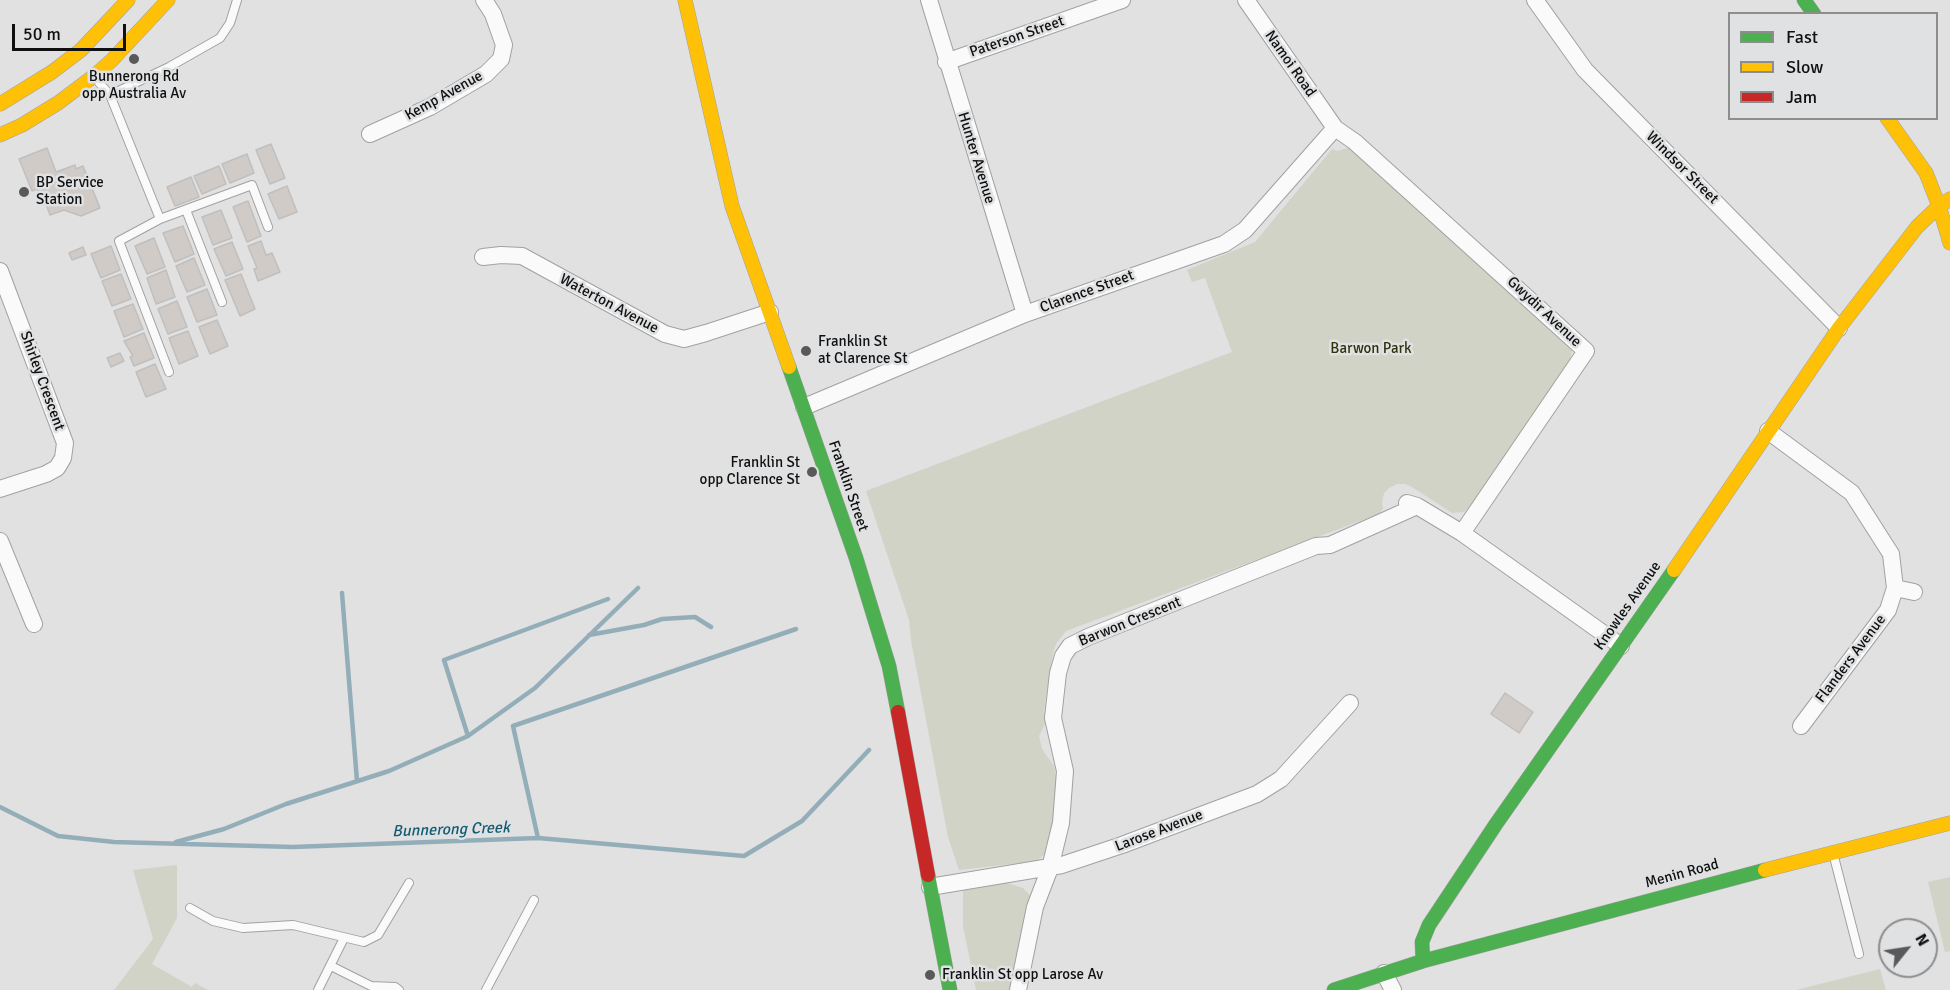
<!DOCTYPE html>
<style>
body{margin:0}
#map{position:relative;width:1950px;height:990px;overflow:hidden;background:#e1e1e1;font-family:Signika,sans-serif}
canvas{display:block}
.legend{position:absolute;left:1728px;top:12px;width:210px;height:108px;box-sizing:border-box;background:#e0e1e2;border:2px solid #8d8d8e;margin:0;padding:8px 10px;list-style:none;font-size:18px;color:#101011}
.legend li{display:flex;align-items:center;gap:12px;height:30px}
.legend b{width:30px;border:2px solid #8d8d8e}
.north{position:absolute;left:1878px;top:918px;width:60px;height:60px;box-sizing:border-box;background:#e0e1e2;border:2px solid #8d8d8e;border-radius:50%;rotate:60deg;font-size:16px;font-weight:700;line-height:24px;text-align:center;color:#101011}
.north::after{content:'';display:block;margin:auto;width:21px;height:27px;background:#59595a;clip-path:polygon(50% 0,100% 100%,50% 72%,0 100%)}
.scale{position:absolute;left:12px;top:24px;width:114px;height:27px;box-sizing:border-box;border:3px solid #101011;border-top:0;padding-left:8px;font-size:18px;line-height:21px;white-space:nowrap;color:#101011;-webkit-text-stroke:4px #e0e1e2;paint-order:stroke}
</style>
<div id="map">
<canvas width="1950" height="990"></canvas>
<ul class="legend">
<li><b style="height:8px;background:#4caf50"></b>Fast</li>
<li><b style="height:8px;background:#ffc107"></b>Slow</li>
<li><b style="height:8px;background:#c62828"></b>Jam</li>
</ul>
<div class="north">N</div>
<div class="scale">50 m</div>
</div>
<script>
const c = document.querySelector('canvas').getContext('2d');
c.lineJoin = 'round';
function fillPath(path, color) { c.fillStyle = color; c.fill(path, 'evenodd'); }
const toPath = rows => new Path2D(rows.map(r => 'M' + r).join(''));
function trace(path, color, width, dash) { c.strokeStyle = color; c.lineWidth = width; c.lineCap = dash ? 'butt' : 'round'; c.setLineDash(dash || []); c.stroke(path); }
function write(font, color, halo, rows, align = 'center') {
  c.font = font + ' Signika,sans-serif'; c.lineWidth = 5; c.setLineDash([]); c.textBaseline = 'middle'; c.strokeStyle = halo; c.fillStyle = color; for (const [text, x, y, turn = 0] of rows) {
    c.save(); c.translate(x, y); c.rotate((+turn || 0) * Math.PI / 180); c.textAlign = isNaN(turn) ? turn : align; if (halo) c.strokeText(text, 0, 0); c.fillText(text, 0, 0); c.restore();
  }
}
fillPath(toPath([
 [1347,148,1355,149,1572,349,1569,365,1472,504,1464,512,1452,513,1412,487,1405,484,1397,484,1389,488,1384,493,1382,502,1383,509,1379,514,1066,631,1056,644,1053,653,1044,711,1045,724,1039,736,1042,749,1054,766,1057,782,1056,808,1047,852,1037,861,959,870,948,837,911,640,909,620,866,491,1232,352,1205,278,1192,282,1187,270,1255,242,1332,149,1338,151],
 [177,865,177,918,152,964,192,987,195,983,208,990,114,990,153,939,133,870],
 [1950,877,1950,951,1945,952,1928,882],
 [1007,883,1023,888,1030,895,1011,990,976,990,963,926,963,890],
 [1880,969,1886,990,1796,990]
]), '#d0d3c6');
trace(toPath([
 [342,593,357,781],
 [589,635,644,625,662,619,695,617,711,627],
 [468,736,444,660,608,599],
 [0,807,58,836,114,842,293,847,538,838,744,856,802,821,869,750],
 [538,838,513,726,796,629],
 [176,842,224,829,286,804,389,771,468,736,535,688,638,588]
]), '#94aeb9', 4.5);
const building = toPath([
 [271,144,285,178,270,184,256,150,271,144],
 [47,148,56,172,75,165,76,169,83,166,100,208,81,216,64,210,50,215,46,204,43,205,37,189,32,191,19,159,47,148],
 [247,154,254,173,230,183,222,164,247,154],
 [219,166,226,184,202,194,194,176,219,166],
 [191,177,199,197,175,206,167,187,191,177],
 [287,186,297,212,279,219,268,194,287,186],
 [248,201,261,236,247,242,233,207,248,201],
 [221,210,232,238,213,245,202,217,221,210],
 [183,226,194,254,175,262,163,233,183,226],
 [154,238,165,267,147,274,135,246,154,238],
 [261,241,266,255,272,253,280,272,258,281,254,269,257,268,248,246,261,241],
 [232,242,243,269,226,276,214,249,232,242],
 [111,246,120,270,101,278,91,254,111,246],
 [83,247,86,255,72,260,69,253,83,247],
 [194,258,205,285,187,292,176,266,194,258],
 [166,270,175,297,156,304,147,278,166,270],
 [121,274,131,299,112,306,102,281,121,274],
 [241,274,255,309,240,316,225,280,241,274],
 [207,289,217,315,197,322,187,297,207,289],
 [177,301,187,327,168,334,158,309,177,301],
 [133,304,143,329,124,337,114,311,133,304],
 [217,320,228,346,210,354,199,327,217,320],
 [188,331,198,356,179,364,169,338,188,331],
 [144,333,154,358,134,366,130,357,133,356,124,341,144,333],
 [120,353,124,361,111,367,107,358,120,353],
 [155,364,166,389,146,397,136,372,155,364],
 [1505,693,1533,712,1519,733,1491,714,1505,693]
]);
fillPath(building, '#d1cbc7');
trace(building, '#c0bfbf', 1.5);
const lane = toPath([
 [96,79,110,95,160,219],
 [110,95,169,67,220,38,230,23,237,0],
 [186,210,222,302],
 [169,372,119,241,160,219,252,185,268,227],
 [1833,853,1859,954],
 [190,908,213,921,243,928,293,925,364,942,378,935,409,883],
 [331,966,371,986,395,987,399,990],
 [318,990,344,938],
 [486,990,534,900]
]);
const street = toPath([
 [929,0,1025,314],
 [1246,0,1335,128,1355,142,1586,351,1462,533],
 [1535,0,1585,70,1839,328],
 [946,62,1122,0],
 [370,134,430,107,486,74,501,59,504,45,493,14,484,0],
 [483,257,501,255,522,256,665,334,684,339,706,333,770,312],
 [0,271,65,443,63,458,57,468,46,474,0,489],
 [804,407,1025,314,1224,244,1245,230,1335,128],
 [1768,431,1852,493,1891,554,1895,588,1888,610,1801,726],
 [1407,503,1417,506,1462,533,1621,646],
 [0,541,34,624],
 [1895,588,1914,592],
 [930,887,1062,865,1122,845,1257,794,1281,779,1350,703],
 [1384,973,1393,990],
 [1018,990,1035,907,1050,868,1061,823,1065,771,1053,718,1058,673,1063,656,1070,646,1088,637,1316,546,1330,545,1417,506]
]);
const fast = toPath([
 [1804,0,1814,14],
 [789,367,856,558,889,666,898,712],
 [928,875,950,990],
 [1423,961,1422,942,1429,925,1496,824,1674,570],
 [1334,990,1423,961,1765,870]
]);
const slow = toPath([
 [685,0,732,206,789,367],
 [0,104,52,72,81,50,128,0],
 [1887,118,1926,173,1939,206,1950,243],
 [0,135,22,125,58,103,94,76,112,60,168,0],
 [1674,570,1839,328,1917,227,1939,206,1950,199],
 [1765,870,1950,823]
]);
const jam = toPath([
 [898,712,928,875]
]);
trace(lane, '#a1a1a1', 10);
trace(street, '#a1a1a1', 18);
trace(fast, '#a1a1a1', 15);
trace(slow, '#a1a1a1', 15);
trace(jam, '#a1a1a1', 15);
trace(lane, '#fafafa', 8);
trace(street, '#fafafa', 16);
trace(fast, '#4caf50', 14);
trace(slow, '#ffc107', 14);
trace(jam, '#c62828', 14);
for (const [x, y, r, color] of [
 [134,59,6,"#59595a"],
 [24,192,6,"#59595a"],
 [806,351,6,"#59595a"],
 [812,472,6,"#59595a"],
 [930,975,6,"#59595a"]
]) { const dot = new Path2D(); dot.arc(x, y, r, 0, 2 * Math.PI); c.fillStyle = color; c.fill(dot); trace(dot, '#e0e1e2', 2); }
write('15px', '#101011', '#e0e1e2', [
 ["Paterson Street",1017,37,-19],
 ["Namoi Road",1290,64,55],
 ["Kemp Avenue",444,96,-29],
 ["Hunter Avenue",976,158,73],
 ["Windsor Street",1682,168,45],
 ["Clarence Street",1087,292,-20],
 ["Waterton Avenue",609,304,28],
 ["Gwydir Avenue",1544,312,43],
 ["Shirley Crescent",42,381,70],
 ["Franklin Street",848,486,71],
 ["Knowles Avenue",1628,606,-55],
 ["Barwon Crescent",1130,622,-22],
 ["Flanders Avenue",1851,659,-53],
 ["Larose Avenue",1159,831,-21],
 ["Menin Road",1682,874,-15]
]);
write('15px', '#101011', '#e0e1e2', [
 ["Bunnerong Rd",134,77,"center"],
 ["opp Australia Av",134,94,"center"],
 ["BP Service",36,183],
 ["Station",36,200],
 ["Franklin St",818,342],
 ["at Clarence St",818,359],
 ["Franklin St",800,463,"right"],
 ["opp Clarence St",800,480,"right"],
 ["Franklin St opp Larose Av",942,975]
], 'left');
write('15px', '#303308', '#e0e1e2', [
 ["Barwon Park",1371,349]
]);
write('italic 16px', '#145c73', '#e0e1e2', [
 ["Bunnerong Creek",451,830,-2]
]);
</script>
